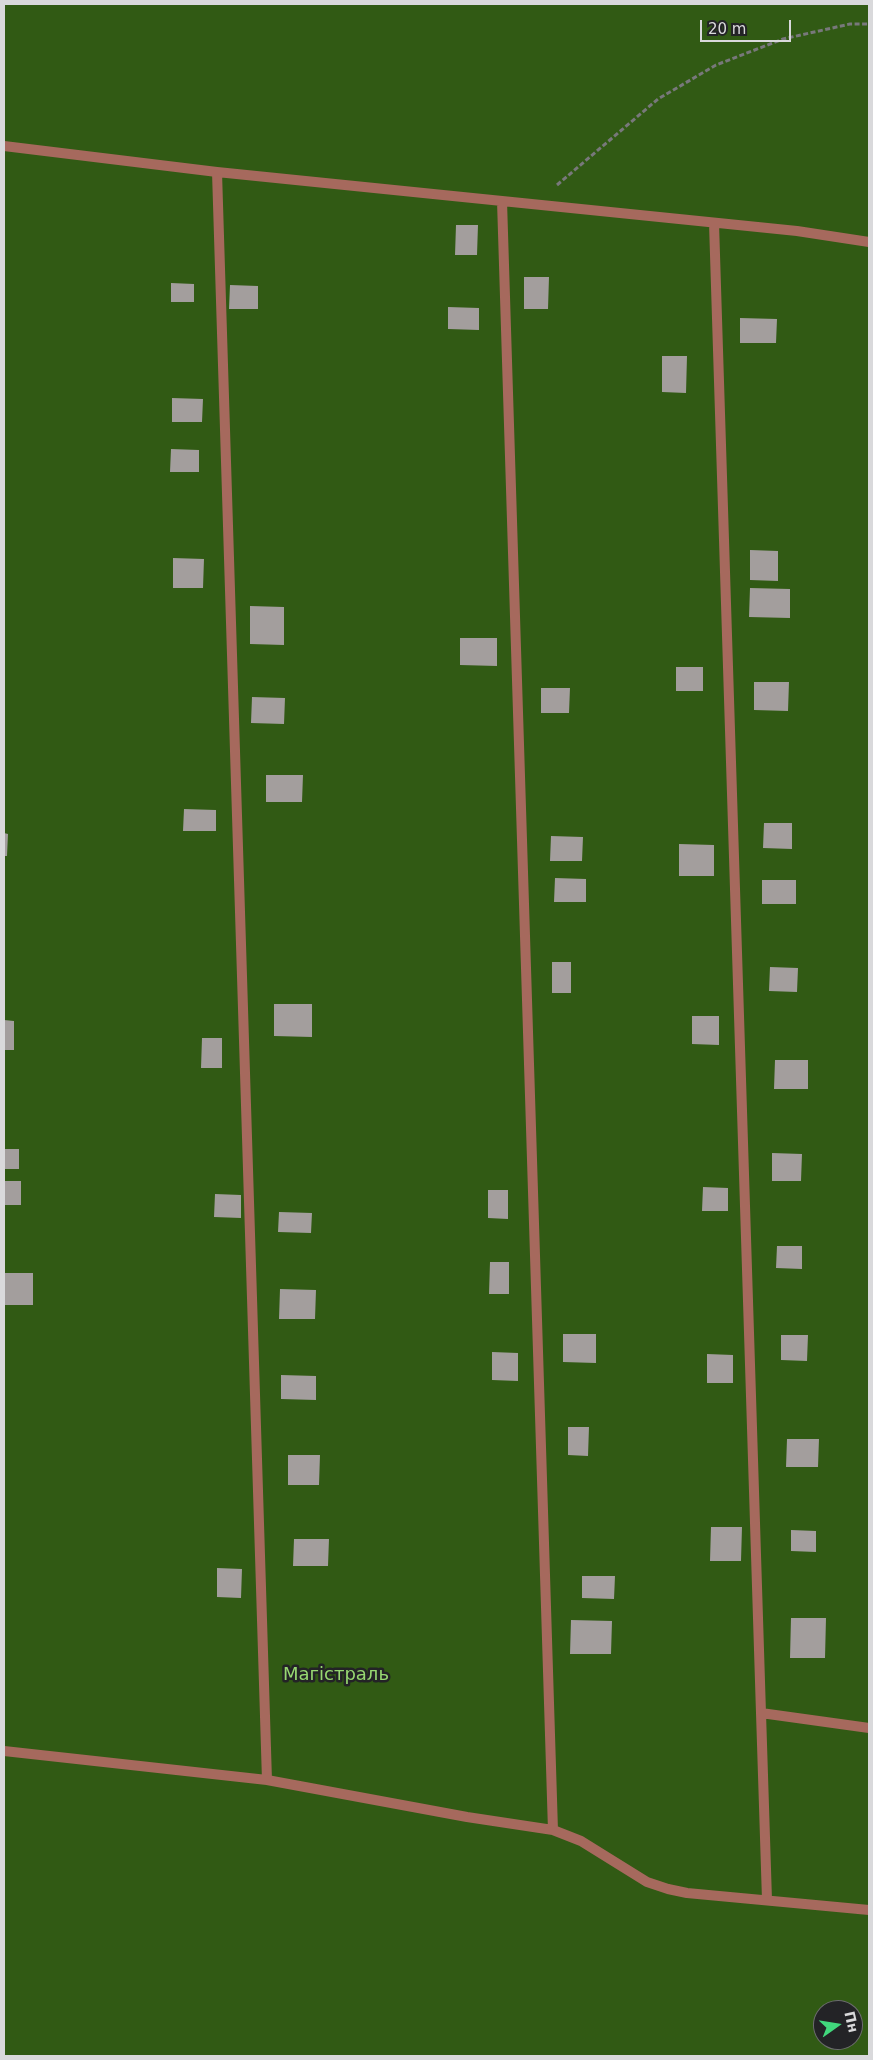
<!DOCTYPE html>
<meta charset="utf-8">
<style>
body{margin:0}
#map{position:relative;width:873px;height:2060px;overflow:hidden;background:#2c2c2f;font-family:"DejaVu Sans",sans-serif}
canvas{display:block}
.frame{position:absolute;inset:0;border:5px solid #d9d9db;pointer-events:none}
.north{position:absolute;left:813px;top:2000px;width:50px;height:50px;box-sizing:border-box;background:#232326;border:1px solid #6c6c6e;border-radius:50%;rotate:77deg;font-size:14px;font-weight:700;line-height:20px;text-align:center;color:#d9d9db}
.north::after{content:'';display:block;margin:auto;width:18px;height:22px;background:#41d77c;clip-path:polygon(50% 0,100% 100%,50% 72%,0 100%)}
.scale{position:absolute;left:700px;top:20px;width:91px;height:22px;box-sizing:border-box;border:2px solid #d9d9db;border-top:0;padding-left:6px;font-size:15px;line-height:18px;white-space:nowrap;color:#d9d9db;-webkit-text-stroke:4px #232326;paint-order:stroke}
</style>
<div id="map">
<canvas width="873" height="2060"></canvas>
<div class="frame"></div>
<div class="north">Пн</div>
<div class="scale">20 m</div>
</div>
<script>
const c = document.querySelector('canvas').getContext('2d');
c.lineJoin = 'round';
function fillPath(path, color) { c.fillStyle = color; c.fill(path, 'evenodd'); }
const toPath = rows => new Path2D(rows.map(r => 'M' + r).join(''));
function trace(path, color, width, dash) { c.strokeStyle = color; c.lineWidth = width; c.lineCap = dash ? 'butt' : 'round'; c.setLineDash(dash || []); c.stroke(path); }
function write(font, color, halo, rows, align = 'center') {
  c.font = font + ' "DejaVu Sans",sans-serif'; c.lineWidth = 5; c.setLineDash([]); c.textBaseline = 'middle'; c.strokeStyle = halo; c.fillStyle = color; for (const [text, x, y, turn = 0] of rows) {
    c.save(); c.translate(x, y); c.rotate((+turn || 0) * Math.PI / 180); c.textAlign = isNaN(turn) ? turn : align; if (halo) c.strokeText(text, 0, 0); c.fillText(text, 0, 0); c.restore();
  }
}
fillPath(toPath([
 [4,4,869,4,869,2056,4,2056],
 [823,2010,853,2010,853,2040,823,2040]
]), '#315a14');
fillPath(toPath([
 [456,225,478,225,477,255,455,255],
 [524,277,549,277,548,309,524,309],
 [171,283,194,284,194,302,171,302],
 [230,285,258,286,258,309,229,309],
 [448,307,479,308,479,330,448,329],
 [740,318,777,319,776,343,740,343],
 [662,356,687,356,686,393,662,392],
 [172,398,203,399,202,422,172,422],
 [171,449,199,450,199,472,170,472],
 [750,550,778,551,778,581,750,580],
 [173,558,204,559,203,588,173,588],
 [750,588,790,589,790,618,749,617],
 [250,606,284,607,284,645,250,644],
 [460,638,497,638,497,666,460,665],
 [676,667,703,667,703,691,676,691],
 [754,682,789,682,788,711,754,710],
 [541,688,570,688,569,713,541,713],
 [252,697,285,698,284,724,251,723],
 [266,775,303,775,302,802,266,802],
 [184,809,216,810,216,831,183,831],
 [764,823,792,823,792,849,763,848],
 [4,833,8,834,7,856,4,856],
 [551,836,583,837,582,861,550,861],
 [679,844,714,845,714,876,679,876],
 [555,878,586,879,586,902,554,902],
 [762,880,796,880,796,904,762,904],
 [552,962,571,962,571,993,552,993],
 [770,967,798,968,797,992,769,991],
 [274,1004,312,1004,312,1037,274,1036],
 [692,1016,719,1016,719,1045,692,1044],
 [4,1020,14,1021,14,1050,4,1050],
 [202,1038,222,1038,222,1068,201,1068],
 [775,1060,808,1060,808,1089,774,1089],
 [4,1149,19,1149,19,1169,4,1169],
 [772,1153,802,1154,801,1181,772,1181],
 [4,1181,21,1181,21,1205,4,1205],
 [703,1187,728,1188,728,1211,702,1211],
 [488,1190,508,1190,508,1219,488,1218],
 [215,1194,241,1195,241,1218,214,1217],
 [279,1212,312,1213,311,1233,278,1232],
 [777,1246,802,1246,802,1269,776,1268],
 [490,1262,509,1262,509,1294,489,1294],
 [4,1273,33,1273,33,1305,4,1305],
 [280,1289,316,1290,315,1319,279,1319],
 [563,1334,596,1334,596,1363,563,1362],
 [781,1335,808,1335,807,1361,781,1360],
 [492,1352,518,1353,518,1381,492,1380],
 [707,1354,733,1355,733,1383,707,1383],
 [281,1375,316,1376,316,1400,281,1399],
 [568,1427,589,1427,588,1456,568,1455],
 [787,1439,819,1439,818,1467,786,1467],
 [288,1455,320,1455,319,1485,288,1485],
 [711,1527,742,1527,741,1561,710,1561],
 [791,1530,816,1531,816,1552,791,1551],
 [294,1539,329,1539,328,1566,293,1566],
 [217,1568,242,1569,241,1598,217,1597],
 [582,1576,615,1576,614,1599,582,1598],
 [791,1618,826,1618,825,1658,790,1658],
 [571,1620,612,1621,611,1654,570,1654]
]), '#a39e9d');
trace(toPath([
 [557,185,658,99,716,65,783,39,850,24,869,24]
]), '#78787b', 3, [5, 2.5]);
trace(toPath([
 [4,146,217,172,797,231,869,242],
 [217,172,267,1780],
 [502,201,553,1830],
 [714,223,761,1713,869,1728],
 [761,1713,767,1900],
 [4,1751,267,1780,467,1817,553,1830,581,1841,647,1882,668,1889,687,1893,869,1910]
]), '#a6695d', 10);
write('18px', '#97d871', '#232326', [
 ["Магістраль",336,1675]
]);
</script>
